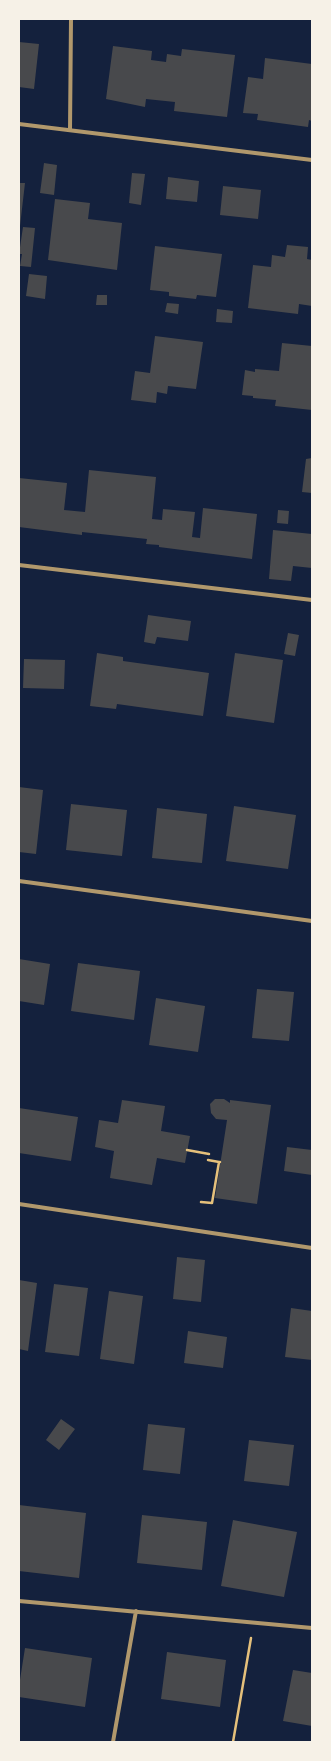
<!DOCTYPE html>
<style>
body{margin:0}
#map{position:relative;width:331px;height:1761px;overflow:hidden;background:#14213d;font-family:"Nunito Sans",sans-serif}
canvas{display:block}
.frame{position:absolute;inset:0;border:20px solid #f6f1e7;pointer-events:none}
</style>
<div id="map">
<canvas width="331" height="1761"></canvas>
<div class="frame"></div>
</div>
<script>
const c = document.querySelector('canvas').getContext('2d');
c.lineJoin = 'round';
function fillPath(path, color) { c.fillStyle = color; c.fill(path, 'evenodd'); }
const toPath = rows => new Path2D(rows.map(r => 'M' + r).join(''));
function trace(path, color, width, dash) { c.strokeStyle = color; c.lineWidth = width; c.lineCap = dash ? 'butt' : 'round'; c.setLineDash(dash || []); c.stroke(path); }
fillPath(toPath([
 [19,42,39,44,34,89,19,87],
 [113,46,152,51,151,60,166,62,167,54,181,56,182,49,235,55,227,117,174,111,175,102,146,99,145,107,106,99],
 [265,58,312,64,312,121,309,120,308,127,257,120,258,114,243,113,248,77,263,79],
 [44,163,57,165,54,195,40,193],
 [132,173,145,174,141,205,129,203],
 [168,177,199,181,197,202,166,199],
 [19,183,25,183,20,226,19,226],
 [223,186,261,190,258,219,220,215],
 [55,199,90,203,88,219,122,223,117,270,48,260],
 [23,227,35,228,31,267,20,266,22,254,19,254],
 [287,245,308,247,307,259,312,260,312,306,299,304,298,314,248,308,253,265,271,267,272,255,285,257],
 [155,246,222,254,216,297,197,295,196,299,169,296,169,292,150,290],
 [29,274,47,276,45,299,26,296],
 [97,295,107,295,107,305,96,305],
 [167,303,179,304,178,314,165,312],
 [217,309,233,311,232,323,216,322],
 [155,336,203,342,196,389,168,386,167,394,157,392,156,403,131,400,135,371,150,373],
 [282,343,312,346,312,410,275,406,276,400,253,398,253,396,242,395,245,370,255,372,255,369,279,371],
 [312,458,312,493,302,492,306,459],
 [89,470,156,477,152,519,162,520,163,509,195,512,192,537,200,538,203,508,257,514,252,559,159,547,159,545,146,544,147,539,82,532,82,535,19,527,19,478,67,483,64,510,85,512],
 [278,510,289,511,288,524,277,523],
 [273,530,312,534,312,568,293,566,291,581,269,579],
 [148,615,191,621,188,641,157,637,155,644,144,642],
 [288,633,299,635,295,656,284,654],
 [97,653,123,657,123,661,209,673,203,716,117,704,116,709,90,706],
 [235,653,283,660,274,723,226,716],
 [24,659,65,660,64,689,23,688],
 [19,787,43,790,36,854,19,852],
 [71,804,127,810,122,856,66,850],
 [234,806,296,815,288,869,226,861],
 [157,808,207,814,202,863,152,858],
 [19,959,50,964,44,1005,19,1001],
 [78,963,140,971,134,1020,71,1011],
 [257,989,294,992,289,1041,252,1038],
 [156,998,205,1006,198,1052,149,1045],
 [215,1099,224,1099,230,1103,230,1100,271,1105,257,1204,215,1198,227,1120,216,1119,211,1113,210,1104],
 [122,1100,165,1106,161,1131,190,1136,185,1163,157,1158,152,1185,110,1178,114,1151,95,1147,99,1120,118,1123],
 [19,1108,78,1117,71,1161,19,1153],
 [287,1147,312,1150,312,1175,284,1171],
 [177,1257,205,1260,201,1302,173,1299],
 [19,1280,37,1283,28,1351,19,1349],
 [54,1284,88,1288,79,1356,45,1352],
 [109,1291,143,1296,134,1364,100,1359],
 [291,1308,312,1311,312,1360,285,1357],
 [188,1331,227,1337,223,1368,184,1363],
 [61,1419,75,1429,59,1450,46,1440],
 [148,1424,185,1428,180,1474,143,1470],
 [249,1440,294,1445,289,1486,244,1481],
 [19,1505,86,1513,79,1578,19,1571],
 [142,1515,207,1522,202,1570,137,1563],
 [233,1520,297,1532,284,1597,221,1586],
 [25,1648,92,1658,85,1707,19,1697,19,1686],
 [167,1652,226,1660,220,1707,161,1699],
 [293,1670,312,1673,312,1726,283,1721]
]), '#48494c');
trace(toPath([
 [187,1150,209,1154],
 [208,1160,219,1162],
 [201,1202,212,1203,219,1162,220,1162],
 [233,1742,251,1638]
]), '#e5c07b', 2.5);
trace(toPath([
 [19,124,312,160],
 [70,130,71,19],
 [19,565,312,600],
 [19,881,312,921],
 [19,1204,312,1248],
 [19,1601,312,1628],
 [113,1742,136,1611]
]), '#b1986c', 4);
</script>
